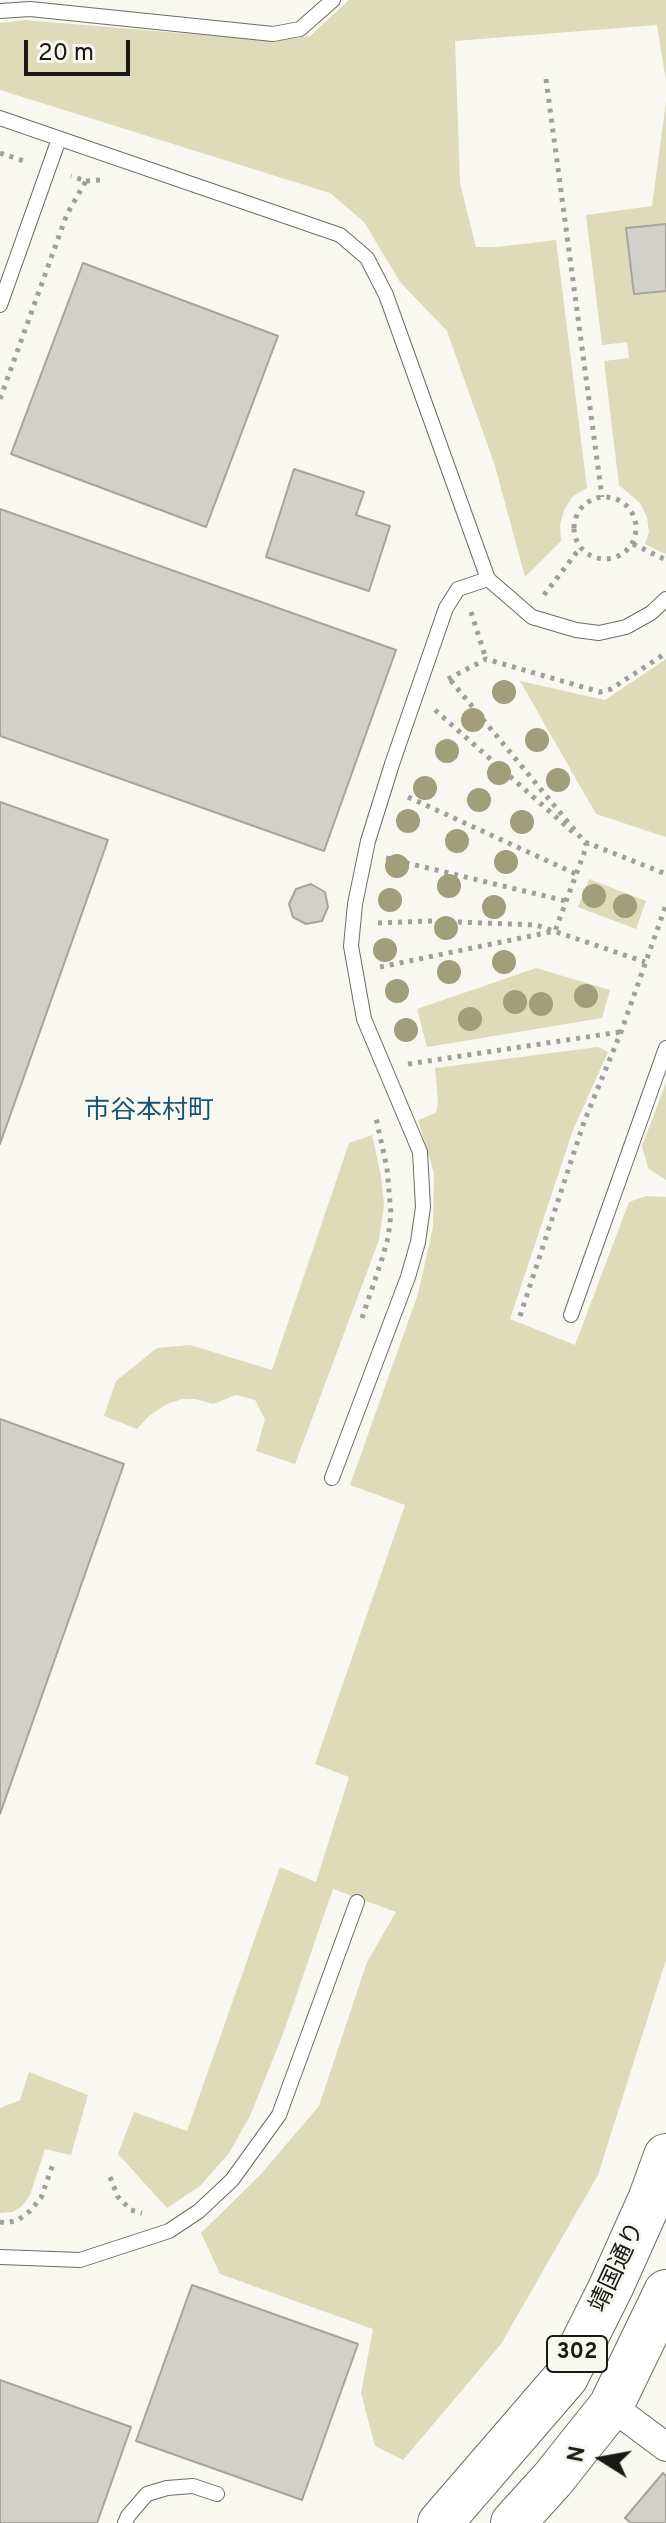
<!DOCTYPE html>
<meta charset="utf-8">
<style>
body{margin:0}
#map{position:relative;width:666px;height:2523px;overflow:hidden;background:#f8f8f0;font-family:Overpass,sans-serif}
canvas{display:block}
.north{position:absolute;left:562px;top:2419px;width:80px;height:80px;-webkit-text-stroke:6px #f8f8f0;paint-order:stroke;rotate:281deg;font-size:22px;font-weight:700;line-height:32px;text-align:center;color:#191916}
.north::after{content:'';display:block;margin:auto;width:28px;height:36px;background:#191916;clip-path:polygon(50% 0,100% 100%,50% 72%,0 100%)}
.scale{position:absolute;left:24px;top:40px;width:106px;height:36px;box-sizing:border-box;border:4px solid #191916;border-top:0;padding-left:10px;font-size:24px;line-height:28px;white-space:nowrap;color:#191916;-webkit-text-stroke:6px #f8f8f0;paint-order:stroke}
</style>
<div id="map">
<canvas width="666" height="2523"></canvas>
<div class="north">N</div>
<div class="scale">20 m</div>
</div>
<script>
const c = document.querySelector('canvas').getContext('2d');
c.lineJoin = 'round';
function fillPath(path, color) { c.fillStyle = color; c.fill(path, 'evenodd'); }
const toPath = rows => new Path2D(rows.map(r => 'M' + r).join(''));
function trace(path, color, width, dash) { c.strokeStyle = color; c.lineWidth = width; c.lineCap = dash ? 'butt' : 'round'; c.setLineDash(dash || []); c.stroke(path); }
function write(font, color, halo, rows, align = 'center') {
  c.font = font + ' Overpass,"Noto Sans JP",sans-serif'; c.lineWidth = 6; c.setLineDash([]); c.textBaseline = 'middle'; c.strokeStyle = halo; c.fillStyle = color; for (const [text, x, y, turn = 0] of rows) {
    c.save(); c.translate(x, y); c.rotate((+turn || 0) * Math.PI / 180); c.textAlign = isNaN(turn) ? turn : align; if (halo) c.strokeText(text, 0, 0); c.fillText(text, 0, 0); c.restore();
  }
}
fillPath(toPath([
 [349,0,666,0,666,81,657,25,455,41,460,183,476,247,497,247,556,240,587,488,572,497,564,510,560,525,561,541,525,577,495,466,447,331,400,282,364,222,330,193,0,90,0,23,25,20,274,41,310,36],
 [666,102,666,553,665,554,645,544,649,532,647,517,640,503,619,485,604,361,629,358,627,342,602,345,586,215,652,206],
 [666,659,666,837,596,814,520,681,605,700],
 [589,879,646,901,636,929,578,907],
 [536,968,610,990,602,1018,427,1047,417,1009],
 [598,1047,608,1052,573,1130,510,1319,575,1345,629,1202,646,1196,666,1197,666,1960,598,2175,501,2344,403,2460,375,2446,361,2393,373,2329,220,2274,201,2233,261,2174,319,2106,367,1962,396,1912,333,1889,283,2034,250,2116,229,2153,201,2185,167,2208,118,2154,134,2112,187,2131,280,1867,316,1882,349,1777,315,1764,405,1505,350,1485,418,1294,433,1227,434,1173,418,1120,436,1113,438,1102,435,1068],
 [666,1083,666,1180,648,1168,642,1146],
 [372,1135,381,1175,384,1205,379,1240,295,1464,256,1451,265,1419,255,1400,236,1395,213,1404,195,1399,182,1399,167,1404,149,1416,137,1429,104,1416,116,1381,157,1348,190,1345,272,1370,349,1143],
 [29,2072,88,2095,71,2155,45,2149,30,2195,22,2206,13,2212,0,2213,0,2108,20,2100]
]), '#dddbb9');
const building = toPath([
 [666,224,666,291,634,294,626,228,666,224],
 [83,263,278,336,206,527,11,454,83,263],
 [294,469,364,492,356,515,390,526,369,591,266,557,294,469],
 [0,509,396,650,324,851,0,736,0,509],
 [0,802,108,840,0,1144,0,802],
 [311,884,325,892,328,907,322,921,306,924,293,917,289,904,296,889,311,884],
 [0,1419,124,1464,0,1814,0,1419],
 [192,2285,358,2344,302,2500,136,2441,192,2285],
 [0,2380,131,2427,97,2523,0,2523,0,2380],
 [663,2473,666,2476,666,2523,631,2523,625,2518,663,2473]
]);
fillPath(building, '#d1d1c9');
trace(building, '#a5a59d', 2);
const service = toPath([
 [0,11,30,9,273,34,300,29,333,0],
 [0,118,340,235,367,258,386,295,488,579,532,617,576,630,599,633,626,627,651,613,666,599],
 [0,305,59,139],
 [571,1315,666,1048],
 [332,1478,408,1277,418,1242,423,1207,420,1152,364,1019,351,946,355,904,368,841,392,764,446,608,458,589,488,579],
 [0,2257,80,2260,169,2231,199,2211,232,2180,279,2115,357,1902],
 [125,2523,128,2516,147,2494,167,2488,193,2486,217,2494]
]);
const minor = toPath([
 [611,2406,666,2447]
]);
const primary = toPath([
 [440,2523,566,2377,611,2287,650,2200,666,2156],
 [513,2523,552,2480,611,2406,666,2292]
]);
trace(service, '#6c6c65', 16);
trace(minor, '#6c6c65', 30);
trace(primary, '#6c6c65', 46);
trace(toPath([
 [546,79,602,497],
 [0,153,27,162],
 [86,181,101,180],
 [0,399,67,214,86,181,71,176],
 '574 528a31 31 0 1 1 62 0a31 31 0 1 1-62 0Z',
 [633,544,666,560],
 [544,595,580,548],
 [471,612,486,659],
 [448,679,486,659,600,692,611,689,666,653],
 [435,710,574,833],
 [408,797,576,874],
 [585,842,666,874],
 [386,858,566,901],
 [378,923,430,921,536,925,645,962],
 [380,967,555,931,587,845,447,676],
 [408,1064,620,1032],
 [520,1316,584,1122,621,1032,666,905],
 [362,1318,381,1262,388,1238,391,1214,387,1168,376,1118],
 [110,2177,118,2197,131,2210,142,2213],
 [0,2222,6,2223,18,2220,30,2211,41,2198,54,2161]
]), '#a0a09a', 5, [4, 6]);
trace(service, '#fff', 14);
trace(minor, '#fff', 28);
trace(primary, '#fff', 44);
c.fillStyle = '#a19e7b';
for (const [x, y] of [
 [504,692],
 [473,720],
 [537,740],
 [447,751],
 [499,773],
 [558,780],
 [425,788],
 [479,800],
 [408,821],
 [522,822],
 [457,841],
 [506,862],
 [397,866],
 [449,886],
 [594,896],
 [390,900],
 [625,906],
 [494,907],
 [446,928],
 [385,950],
 [504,962],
 [449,972],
 [397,991],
 [586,996],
 [515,1002],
 [541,1004],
 [470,1019],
 [406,1030]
]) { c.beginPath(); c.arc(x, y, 12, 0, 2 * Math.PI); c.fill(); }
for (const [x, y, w] of [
 [577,2354,60]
]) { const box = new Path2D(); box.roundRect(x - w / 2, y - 18, w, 36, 6); c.fillStyle = '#f8f8f0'; c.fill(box); trace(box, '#191916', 2); }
write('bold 22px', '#191916', null, [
 ["302",577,2354]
]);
write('24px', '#191916', '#f8f8f0', [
 ["靖国通り",619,2268,-65]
]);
write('26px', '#1b5374', '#f8f8f0', [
 ["市谷本村町",149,1113]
]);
</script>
